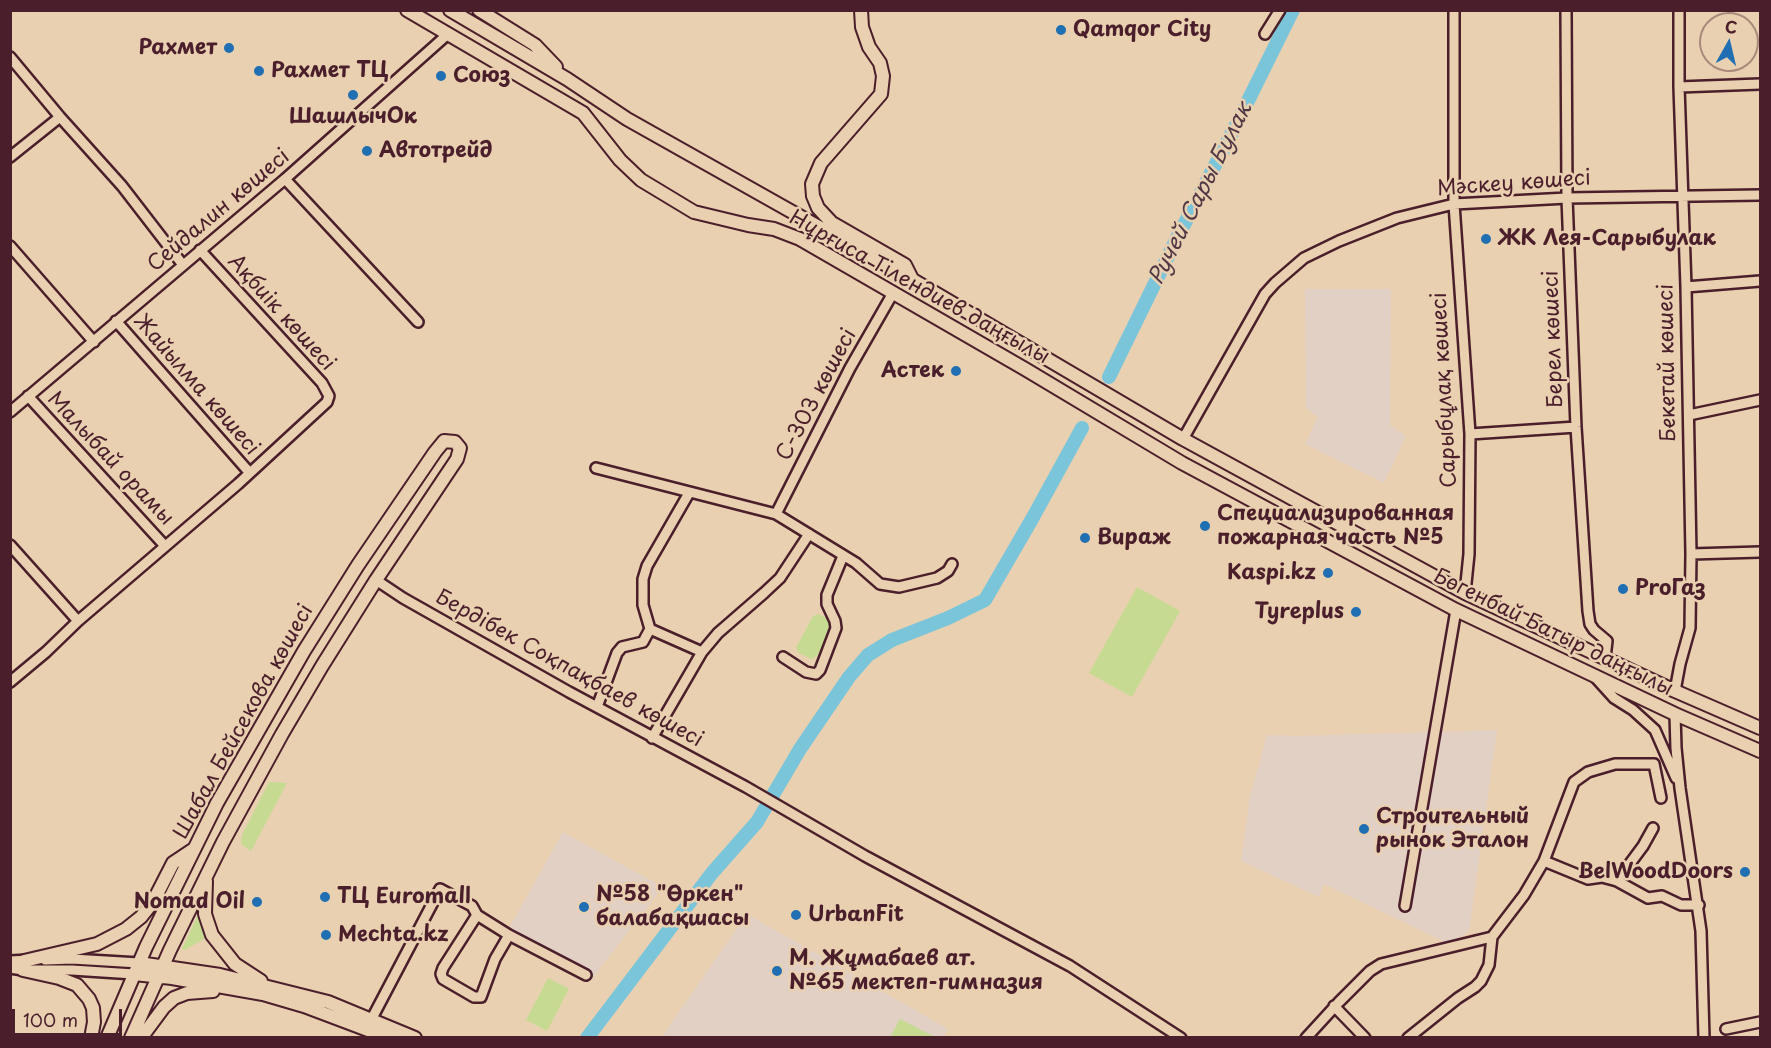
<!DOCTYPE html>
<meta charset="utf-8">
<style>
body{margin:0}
#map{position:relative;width:1771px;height:1048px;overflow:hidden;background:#e8d0b0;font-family:"Playpen Sans",sans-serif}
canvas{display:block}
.frame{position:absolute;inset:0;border:12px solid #4a1f2b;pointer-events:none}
.north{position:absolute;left:1699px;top:12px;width:60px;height:60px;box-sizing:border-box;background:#e8d0b0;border:2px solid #a9897b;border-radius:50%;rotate:8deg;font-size:16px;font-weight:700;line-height:24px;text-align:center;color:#4a1f2b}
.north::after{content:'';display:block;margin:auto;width:21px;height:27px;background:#1f6fb2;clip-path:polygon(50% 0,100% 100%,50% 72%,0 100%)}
.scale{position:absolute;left:12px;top:1009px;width:110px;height:27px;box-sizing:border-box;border:3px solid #4a1f2b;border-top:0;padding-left:8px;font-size:18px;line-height:21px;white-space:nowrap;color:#4a1f2b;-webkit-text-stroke:4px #e8d0b0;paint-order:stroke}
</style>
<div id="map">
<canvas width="1771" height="1048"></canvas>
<div class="frame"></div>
<div class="north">С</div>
<div class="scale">100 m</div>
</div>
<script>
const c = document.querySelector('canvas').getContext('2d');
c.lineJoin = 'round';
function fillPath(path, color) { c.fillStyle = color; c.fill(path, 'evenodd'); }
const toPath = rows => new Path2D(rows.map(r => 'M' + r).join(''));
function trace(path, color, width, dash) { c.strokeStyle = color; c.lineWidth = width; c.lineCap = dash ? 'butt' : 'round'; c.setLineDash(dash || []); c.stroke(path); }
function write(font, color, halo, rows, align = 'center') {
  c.font = font + ' "Playpen Sans",sans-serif'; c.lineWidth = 5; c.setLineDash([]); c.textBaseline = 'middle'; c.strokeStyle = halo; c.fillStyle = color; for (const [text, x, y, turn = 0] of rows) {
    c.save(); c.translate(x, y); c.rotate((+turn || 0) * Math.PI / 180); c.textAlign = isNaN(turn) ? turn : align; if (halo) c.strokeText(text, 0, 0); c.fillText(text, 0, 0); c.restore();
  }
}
fillPath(toPath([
 [1305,289,1391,289,1390,425,1406,436,1384,483,1305,444,1318,417,1306,408],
 [1497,730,1469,932,1447,943,1324,884,1319,897,1241,861,1250,796,1267,735,1296,736],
 [563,832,663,887,594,976,509,928],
 [747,914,948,1029,943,1038,666,1038,663,1035]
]), '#e3d0c5');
fillPath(toPath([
 [1137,587,1180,611,1132,697,1089,673],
 [819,614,831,621,834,626,817,656,811,659,799,653,796,648,813,616],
 [269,782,287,783,251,851,241,844,242,835],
 [199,913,207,937,185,950,182,949],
 [548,978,569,989,547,1031,526,1020],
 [900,1019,935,1037,890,1037]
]), '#c6db91');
trace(toPath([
 [1109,377,1176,240,1235,127,1293,10],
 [587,1038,712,873,757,822,800,749,849,677,868,655,892,640,948,618,985,600,1032,519,1082,428]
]), '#7bc5db', 14);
const minor = toPath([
 [1454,10,1454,204,1470,434,1469,554,1465,593],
 [1566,10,1567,198,1576,427,1588,611,1590,624,1594,630,1607,641,1605,658],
 [1265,34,1280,10],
 [10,57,60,117,122,186,183,265],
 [1679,87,1760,84],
 [10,157,60,117],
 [285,179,418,322],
 [10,246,94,342],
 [1686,287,1760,281],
 [116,321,249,472],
 [28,396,165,546],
 [10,412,285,179,448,34],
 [1689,415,1760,400],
 [1470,434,1576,427],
 [1183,439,1265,294,1275,283,1304,258,1339,241,1397,218,1454,204,1567,198,1760,195],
 [596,468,776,514,856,563,880,584,899,587,937,578,948,571,952,564],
 [689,493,647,566,643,579,643,605,650,629,702,652],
 [776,514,850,368,893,293],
 [10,545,78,621],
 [1691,554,1760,552],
 [376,580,403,598,569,692,746,787,865,856,1070,966,1181,1038],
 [783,657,806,672,816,674,820,670,836,628,835,621,827,604,827,595,843,556],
 [1595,677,1614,698,1633,710,1655,730,1676,778],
 [10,682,46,652,78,621,238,484,327,402,329,396,322,383,200,250],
 [1675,691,1680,664,1690,628,1691,554,1686,287,1679,87,1679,10],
 [597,707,617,653,622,647,643,642,650,629],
 [1675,714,1676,748,1680,788,1701,931,1704,1038],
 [652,738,702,652,718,633,764,593,780,578,809,534],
 [1544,861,1588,879,1602,877,1617,881,1643,846,1653,828],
 [1617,881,1648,898,1662,896,1681,905,1699,905],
 [1405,906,1456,610],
 [477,915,443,968,441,974,443,979,474,997,481,997,495,959,509,935],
 [45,960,72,959,139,963],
 [10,961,29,960],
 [10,968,23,970,72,970,134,974],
 [1334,1006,1365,1038],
 [369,1024,440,889,472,906,477,915,509,935,586,975],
 [1726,1029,1760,1022],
 [1306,1038,1339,1002,1370,971,1381,964,1492,937],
 [1408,1038,1458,998,1475,987,1481,981,1489,965,1492,937,1524,895,1544,861,1574,782,1588,772,1615,764,1654,764,1661,798]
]);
const major = toPath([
 [407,10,583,113,620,160,641,180,694,212,748,225,774,229,800,239,1025,369,1182,463,1456,610,1675,714,1760,751],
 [450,10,567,79,627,119,913,280,1183,439,1465,593,1675,691,1760,728],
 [479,10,535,45,556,67],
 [861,10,862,27,869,47,880,63,883,76,881,94,821,163,812,184,813,196,818,208,832,223,905,265,912,279],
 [206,881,205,914,212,935,235,964,261,981],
 [24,961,97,944,126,929,141,917,153,902,173,863,194,849],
 [139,963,220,975,328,1002,415,1038],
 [23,970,59,978,77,985,89,999,93,1008,94,1022,91,1038],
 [134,974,172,978,263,994,304,1006,389,1038],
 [107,1038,146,947,217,803,304,651,358,565,435,452,444,441,455,442,460,448,457,459,376,580,322,666,282,734,223,842,170,950,131,1038],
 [141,1038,164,1007,174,998,187,993,213,991]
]);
trace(minor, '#4a1f2b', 14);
trace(major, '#4a1f2b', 16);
trace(minor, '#e8d0b0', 9);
trace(major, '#e8d0b0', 12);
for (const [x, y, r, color] of [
 [1061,30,6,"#1f6fb2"],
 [229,48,6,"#1f6fb2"],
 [259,71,6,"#1f6fb2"],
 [441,76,6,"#1f6fb2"],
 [353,95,6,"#1f6fb2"],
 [367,151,6,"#1f6fb2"],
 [1486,239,6,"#1f6fb2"],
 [956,371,6,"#1f6fb2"],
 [1205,526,6,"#1f6fb2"],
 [1085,538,6,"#1f6fb2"],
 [1328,573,6,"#1f6fb2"],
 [1623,589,6,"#1f6fb2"],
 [1356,612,6,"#1f6fb2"],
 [1364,829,6,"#1f6fb2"],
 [1745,872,6,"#1f6fb2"],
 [325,897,6,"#1f6fb2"],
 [257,902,6,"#1f6fb2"],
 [584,907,6,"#1f6fb2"],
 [796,915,6,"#1f6fb2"],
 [326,935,6,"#1f6fb2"],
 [777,971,6,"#1f6fb2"]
]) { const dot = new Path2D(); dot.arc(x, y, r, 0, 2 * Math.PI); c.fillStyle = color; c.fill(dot); trace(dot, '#e8d0b0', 2); }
write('bold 21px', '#4a1f2b', '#e8d0b0', [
 ["Qamqor City",1073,30],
 ["Рахмет",217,48,"right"],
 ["Рахмет ТЦ",271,71],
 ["Союз",453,76],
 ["ШашлычОк",353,117,"center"],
 ["Автотрейд",379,151],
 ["ЖК Лея-Сарыбулак",1498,239],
 ["Астек",944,371,"right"],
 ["Специализированная",1217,514],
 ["пожарная часть №5",1217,538],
 ["Вираж",1097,538],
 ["Kaspi.kz",1316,573,"right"],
 ["ProГаз",1635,589],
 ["Tyreplus",1344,612,"right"],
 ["Строительный",1376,817],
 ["рынок Эталон",1376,841],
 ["BelWoodDoors",1733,872,"right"],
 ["№58 \"Өркен\"",596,895],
 ["балабақшасы",596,919],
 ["ТЦ Euromall",337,897],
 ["Nomad Oil",245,902,"right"],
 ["UrbanFit",808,915],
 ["Mechta.kz",338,935],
 ["М. Жұмабаев ат.",789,959],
 ["№65 мектеп-гимназия",789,983]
], 'left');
write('21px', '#4a1f2b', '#e8d0b0', [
 ["Мәскеу көшесі",1514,184,-4],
 ["Сейдалин көшесі",219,211,-40],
 ["Нұрғиса Тілендиев даңғылы",919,288,29],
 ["Ақбиік көшесі",281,313,48],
 ["Берел көшесі",1554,339,-92],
 ["Бекетай көшесі",1668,363,-91],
 ["Жайылма көшесі",196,385,49],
 ["Сарыбұлақ көшесі",1445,390,-93],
 ["С-303 көшесі",817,395,-62],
 ["Малыбай орамы",110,459,47],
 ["Бөгенбай Батыр даңғылы",1553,633,26],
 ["Бердібек Соқпақбаев көшесі",569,669,29],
 ["Шабал Бейсекова көшесі",244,722,-61]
]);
write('italic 22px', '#513845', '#e8d0b0', [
 ["Ручей Сары Булак",1201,194,-63]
]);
</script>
